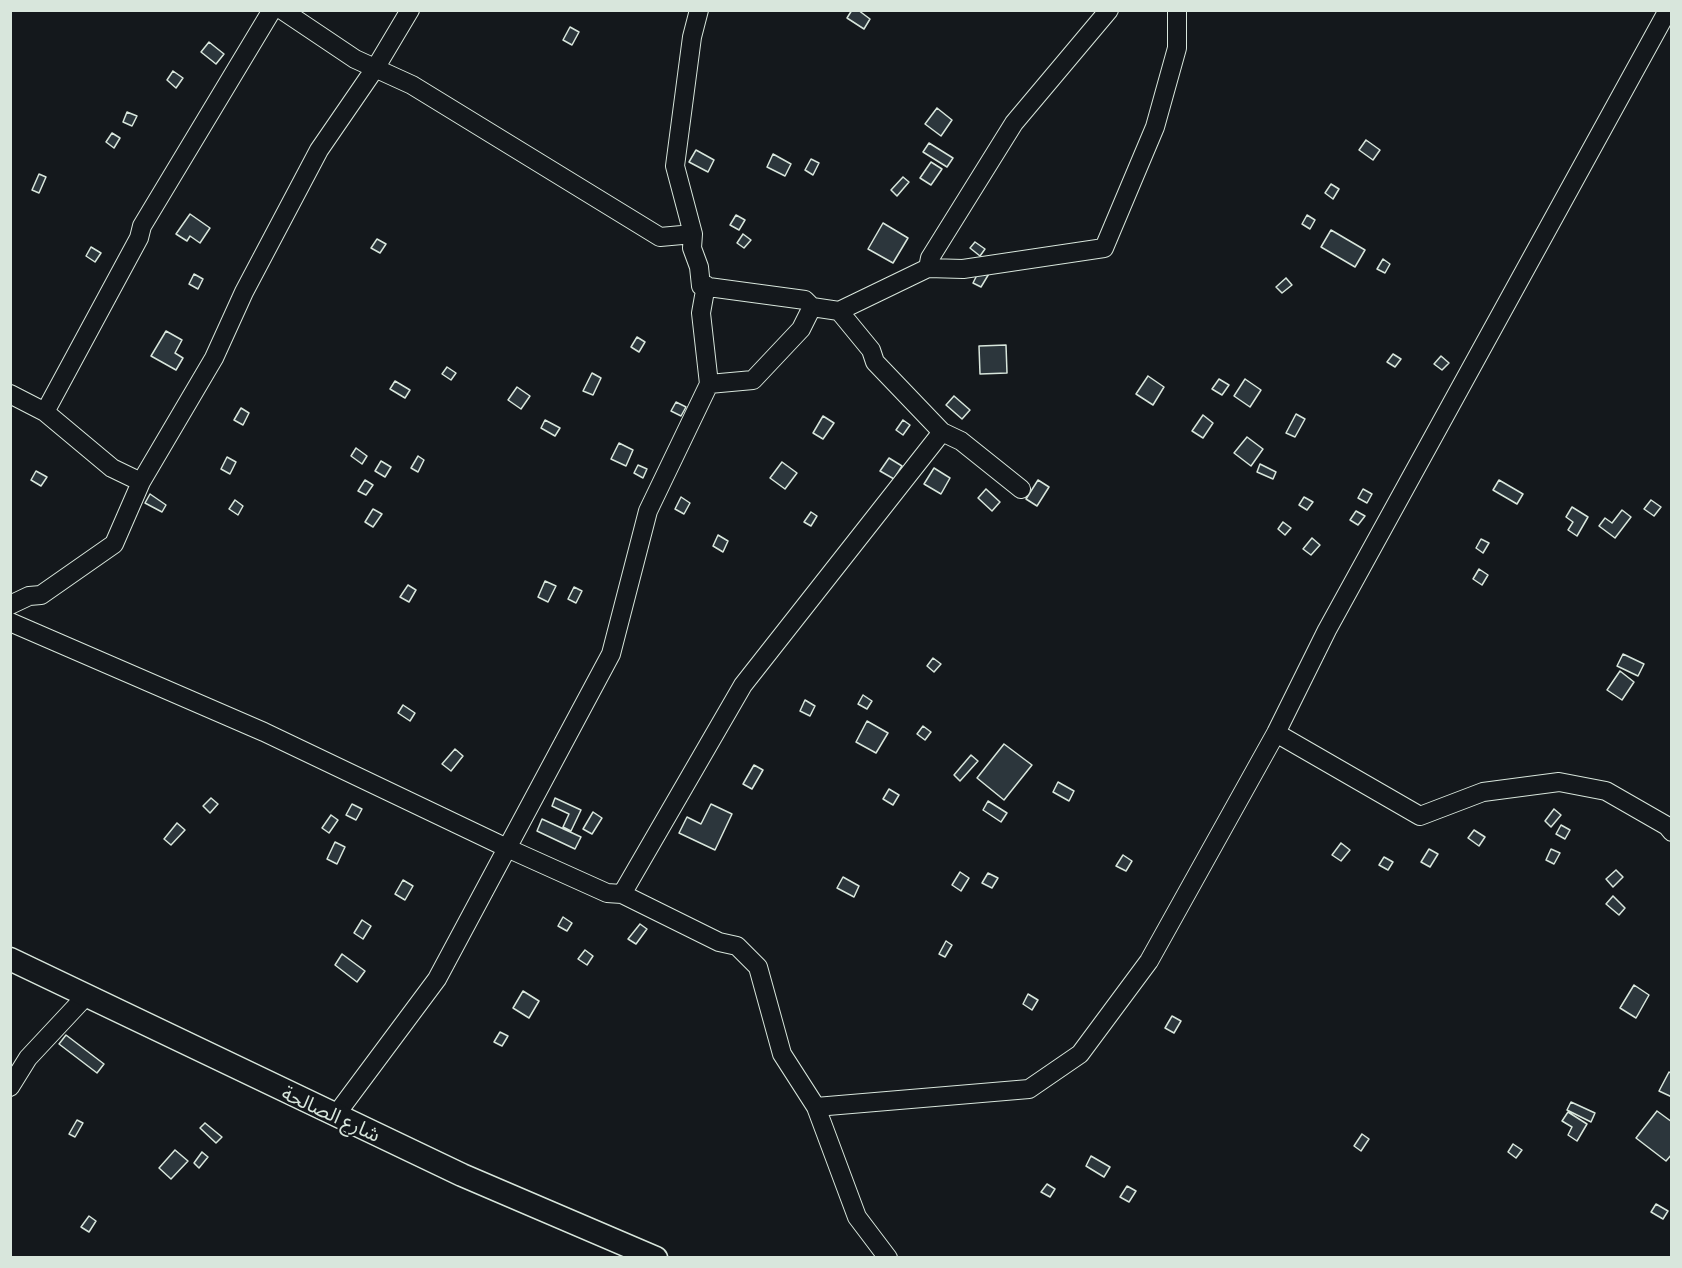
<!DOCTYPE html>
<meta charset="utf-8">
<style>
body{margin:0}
#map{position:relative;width:1682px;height:1268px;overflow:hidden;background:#14181c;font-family:"Exo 2",sans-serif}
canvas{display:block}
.frame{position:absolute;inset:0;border:12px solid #d8e6dc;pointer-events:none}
</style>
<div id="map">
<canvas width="1682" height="1268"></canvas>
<div class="frame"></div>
</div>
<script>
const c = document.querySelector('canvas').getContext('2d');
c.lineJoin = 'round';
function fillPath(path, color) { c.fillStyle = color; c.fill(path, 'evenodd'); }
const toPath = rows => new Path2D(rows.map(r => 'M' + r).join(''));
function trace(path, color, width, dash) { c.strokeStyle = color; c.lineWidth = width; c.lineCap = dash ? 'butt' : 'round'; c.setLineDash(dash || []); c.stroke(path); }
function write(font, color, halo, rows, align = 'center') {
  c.font = font + ' "Exo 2","Noto Sans Arabic",sans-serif'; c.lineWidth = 4.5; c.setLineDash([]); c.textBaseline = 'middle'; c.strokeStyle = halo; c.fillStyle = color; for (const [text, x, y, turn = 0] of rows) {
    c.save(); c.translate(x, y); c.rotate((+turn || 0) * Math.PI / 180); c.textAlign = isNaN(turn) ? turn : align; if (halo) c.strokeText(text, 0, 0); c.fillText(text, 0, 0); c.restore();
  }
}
const building = toPath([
 [852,10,858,10,870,19,864,29,847,18,852,10],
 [570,27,579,32,572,45,563,40,570,27],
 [209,42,224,54,216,64,201,52,209,42],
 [173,71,183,78,176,88,167,80,173,71],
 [937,108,952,120,941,136,925,124,937,108],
 [127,112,137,116,132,126,123,122,127,112],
 [112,133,120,138,114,148,106,142,112,133],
 [1366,140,1380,150,1373,160,1359,150,1366,140],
 [929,143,953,158,947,167,923,152,929,143],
 [696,150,714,160,708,172,689,162,696,150],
 [773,154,791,164,785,176,767,167,773,154],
 [811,159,819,163,813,175,805,170,811,159],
 [931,162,942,169,931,185,920,178,931,162],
 [39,174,46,177,39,193,32,190,39,174],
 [903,177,909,182,897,196,891,190,903,177],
 [1331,184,1339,189,1333,199,1325,193,1331,184],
 [190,214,210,228,200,243,190,236,187,241,176,234,190,214],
 [736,215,745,220,739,230,730,225,736,215],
 [1307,215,1315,220,1310,229,1302,224,1307,215],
 [883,223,908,238,893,263,868,249,883,223],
 [1331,230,1365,250,1355,267,1321,247,1331,230],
 [743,234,751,240,744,248,737,243,743,234],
 [377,239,386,244,380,253,371,248,377,239],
 [975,242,985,249,980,256,970,248,975,242],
 [91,247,101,253,95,262,86,256,91,247],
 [1383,259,1390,264,1385,273,1377,269,1383,259],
 [981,267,990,272,981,287,973,283,981,267],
 [194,274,203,279,198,289,189,284,194,274],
 [1286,278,1292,285,1282,293,1276,287,1286,278],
 [166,331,182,340,175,353,183,358,176,370,151,356,166,331],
 [637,337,645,342,639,352,631,347,637,337],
 [1006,345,1007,373,980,374,979,346,1006,345],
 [1393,354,1401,359,1395,367,1387,362,1393,354],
 [1441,356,1449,363,1442,370,1434,364,1441,356],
 [447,367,456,373,451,380,442,374,447,367],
 [592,373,601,378,593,395,583,391,592,373],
 [1148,376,1164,387,1153,405,1136,394,1148,376],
 [1219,379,1229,385,1222,395,1212,389,1219,379],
 [1245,379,1261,390,1250,407,1234,396,1245,379],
 [395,381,410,390,405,398,390,389,395,381],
 [517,387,530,396,521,409,508,400,517,387],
 [954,396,970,410,962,419,946,405,954,396],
 [676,402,686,407,681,416,671,411,676,402],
 [241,408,249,413,243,425,234,420,241,408],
 [1296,414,1305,419,1295,437,1286,433,1296,414],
 [1203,415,1213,423,1203,438,1192,431,1203,415],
 [823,416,834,423,823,439,813,433,823,416],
 [545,420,560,428,555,436,541,428,545,420],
 [903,420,910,425,903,435,896,430,903,420],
 [1247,437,1263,449,1251,466,1234,453,1247,437],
 [619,443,633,450,626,466,611,459,619,443],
 [356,448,367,456,362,464,351,456,356,448],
 [418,456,424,460,418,472,411,468,418,456],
 [227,457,236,462,230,474,221,469,227,457],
 [889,458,902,466,894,479,880,471,889,458],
 [381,461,391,467,385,477,375,471,381,461],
 [782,462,797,473,785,489,770,478,782,462],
 [1260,464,1276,472,1273,479,1257,472,1260,464],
 [638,465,647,469,643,478,634,473,638,465],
 [934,468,950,478,941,494,924,484,934,468],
 [36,471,47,477,41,486,31,480,36,471],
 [365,480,373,485,366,495,358,491,365,480],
 [1038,480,1049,487,1037,506,1026,499,1038,480],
 [1499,480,1523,494,1517,504,1493,490,1499,480],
 [986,489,1000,502,992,511,978,498,986,489],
 [1363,489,1372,494,1367,503,1358,498,1363,489],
 [150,494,166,505,162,512,145,503,150,494],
 [681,497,690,503,684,514,675,509,681,497],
 [1304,497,1313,502,1307,510,1299,505,1304,497],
 [235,500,243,506,238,515,229,509,235,500],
 [1651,500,1661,507,1654,516,1644,509,1651,500],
 [1572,507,1588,517,1577,536,1568,530,1573,522,1566,517,1572,507],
 [373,509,382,514,373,527,365,522,373,509],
 [1622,510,1631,517,1615,538,1599,526,1605,518,1612,523,1622,510],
 [1356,511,1365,516,1358,525,1350,520,1356,511],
 [811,512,817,516,811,526,804,522,811,512],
 [1283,522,1291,528,1285,535,1278,529,1283,522],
 [718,535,728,541,723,552,713,546,718,535],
 [1312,538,1320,545,1311,555,1303,549,1312,538],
 [1481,539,1489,543,1483,553,1476,548,1481,539],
 [1479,569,1488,575,1482,585,1473,579,1479,569],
 [545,581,556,586,548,602,538,597,545,581],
 [408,585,416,590,409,602,400,597,408,585],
 [574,587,582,591,576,603,568,599,574,587],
 [1623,654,1644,664,1638,676,1617,666,1623,654],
 [933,658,941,664,934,672,927,666,933,658],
 [1620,671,1634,682,1622,700,1607,690,1620,671],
 [863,695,872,701,867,709,858,704,863,695],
 [805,700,815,706,810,716,800,711,805,700],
 [403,705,415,713,410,721,398,713,403,705],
 [867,721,888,733,876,753,856,742,867,721],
 [923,726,931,732,925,740,917,734,923,726],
 [1004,744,1032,765,1004,800,977,778,1004,744],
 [455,749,463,756,451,771,442,764,455,749],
 [971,755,978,761,960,781,954,775,971,755],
 [754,765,763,770,752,789,743,784,754,765],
 [1058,782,1074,791,1069,801,1053,792,1058,782],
 [889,789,899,795,893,805,883,799,889,789],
 [211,798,218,804,210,813,203,806,211,798],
 [555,798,581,810,571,831,563,827,569,814,552,806,555,798],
 [988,801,1007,813,1001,822,983,810,988,801],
 [352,804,362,809,356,820,346,815,352,804],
 [711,804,732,814,715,850,679,833,687,817,701,824,711,804],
 [1554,809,1561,815,1551,827,1545,821,1554,809],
 [593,812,602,818,592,834,583,829,593,812],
 [331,815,338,820,329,833,322,828,331,815],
 [542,819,581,837,575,849,537,831,542,819],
 [177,823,185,830,171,845,164,839,177,823],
 [1561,825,1570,830,1565,839,1556,834,1561,825],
 [1474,830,1485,837,1479,846,1468,838,1474,830],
 [335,842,345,847,337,864,327,859,335,842],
 [1341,843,1350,850,1341,861,1332,855,1341,843],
 [1429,849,1438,854,1430,867,1421,862,1429,849],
 [1551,849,1560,853,1554,864,1546,860,1551,849],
 [1123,855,1132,861,1126,871,1116,866,1123,855],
 [1384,857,1393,862,1388,870,1379,865,1384,857],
 [1616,870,1623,877,1613,887,1606,879,1616,870],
 [960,872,969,878,961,891,952,885,960,872],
 [988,873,998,878,992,888,982,883,988,873],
 [843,877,859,886,854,897,837,888,843,877],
 [403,880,413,886,405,900,395,894,403,880],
 [1613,896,1625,908,1619,915,1606,904,1613,896],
 [563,917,572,923,567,931,558,926,563,917],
 [362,920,371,926,363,939,354,933,362,920],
 [640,924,647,929,636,944,628,939,640,924],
 [946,941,952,945,945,957,939,954,946,941],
 [585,950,593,956,587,965,578,959,585,950],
 [342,954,365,971,357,982,335,965,342,954],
 [1634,985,1649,995,1636,1018,1620,1008,1634,985],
 [523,991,539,1001,529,1018,513,1008,523,991],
 [1028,994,1038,1000,1032,1010,1023,1004,1028,994],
 [1172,1016,1181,1021,1174,1033,1165,1028,1172,1016],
 [500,1032,508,1036,502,1046,494,1042,500,1032],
 [66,1035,104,1064,97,1073,59,1044,66,1035],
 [1669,1072,1672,1074,1672,1097,1659,1091,1669,1072],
 [1571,1102,1595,1113,1591,1122,1567,1110,1571,1102],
 [1657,1111,1672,1122,1672,1154,1666,1161,1636,1138,1657,1111],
 [1568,1112,1587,1124,1577,1141,1568,1135,1572,1127,1562,1121,1568,1112],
 [77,1120,83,1123,75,1137,69,1134,77,1120],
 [205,1123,222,1137,216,1143,200,1128,205,1123],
 [1362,1134,1369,1139,1361,1151,1354,1146,1362,1134],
 [1513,1144,1522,1150,1516,1158,1508,1152,1513,1144],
 [175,1150,188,1161,171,1179,159,1168,175,1150],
 [202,1152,208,1157,199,1168,194,1163,202,1152],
 [1091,1156,1110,1167,1104,1177,1086,1166,1091,1156],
 [1047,1184,1055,1189,1050,1197,1041,1192,1047,1184],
 [1127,1186,1136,1191,1129,1202,1120,1197,1127,1186],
 [1656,1204,1668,1211,1663,1219,1651,1212,1656,1204],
 [89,1216,96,1221,89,1232,81,1227,89,1216]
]);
fillPath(building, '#2c363c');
trace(building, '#d8e6dc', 1.5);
const minor = toPath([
 [282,10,355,59,412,85,660,237,693,234],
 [699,10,692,37,675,166,693,234,692,248,699,267,701,286],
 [928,268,930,258,1014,123,1109,10],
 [701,286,805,300,812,307,839,311,928,268,963,269,1104,248,1155,127,1177,48,1177,10],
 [839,311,871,350,875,362,942,432,961,441,1021,489],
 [709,384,753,380,801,329,812,307],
 [10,394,45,412,112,468,141,482],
 [45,412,139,238,142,226,272,10],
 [10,605,29,596,41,595,114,544,141,482,214,358,244,292,319,150,376,67,410,10],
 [10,622,264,732,507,848,607,893,622,894,719,942,737,946,758,967,782,1054,816,1107,1029,1089,1080,1054,1149,961,1276,733,1327,630,1668,10],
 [1276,733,1420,816,1483,792,1559,782,1606,791,1667,826,1672,832],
 [622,894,743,685,942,432],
 [10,1087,28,1058,85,997],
 [816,1107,857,1217,888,1258],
 [335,1116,437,979,611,654,648,511,709,384,701,313,706,285,701,286]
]);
const major = toPath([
 [10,959,462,1175,656,1258]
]);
trace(minor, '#d8e6dc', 20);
trace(major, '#d8e6dc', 25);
trace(minor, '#14181c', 18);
trace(major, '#14181c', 22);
write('20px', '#d8e6dc', '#14181c', [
 ["شارع الصالحة",331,1114,25]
]);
</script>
